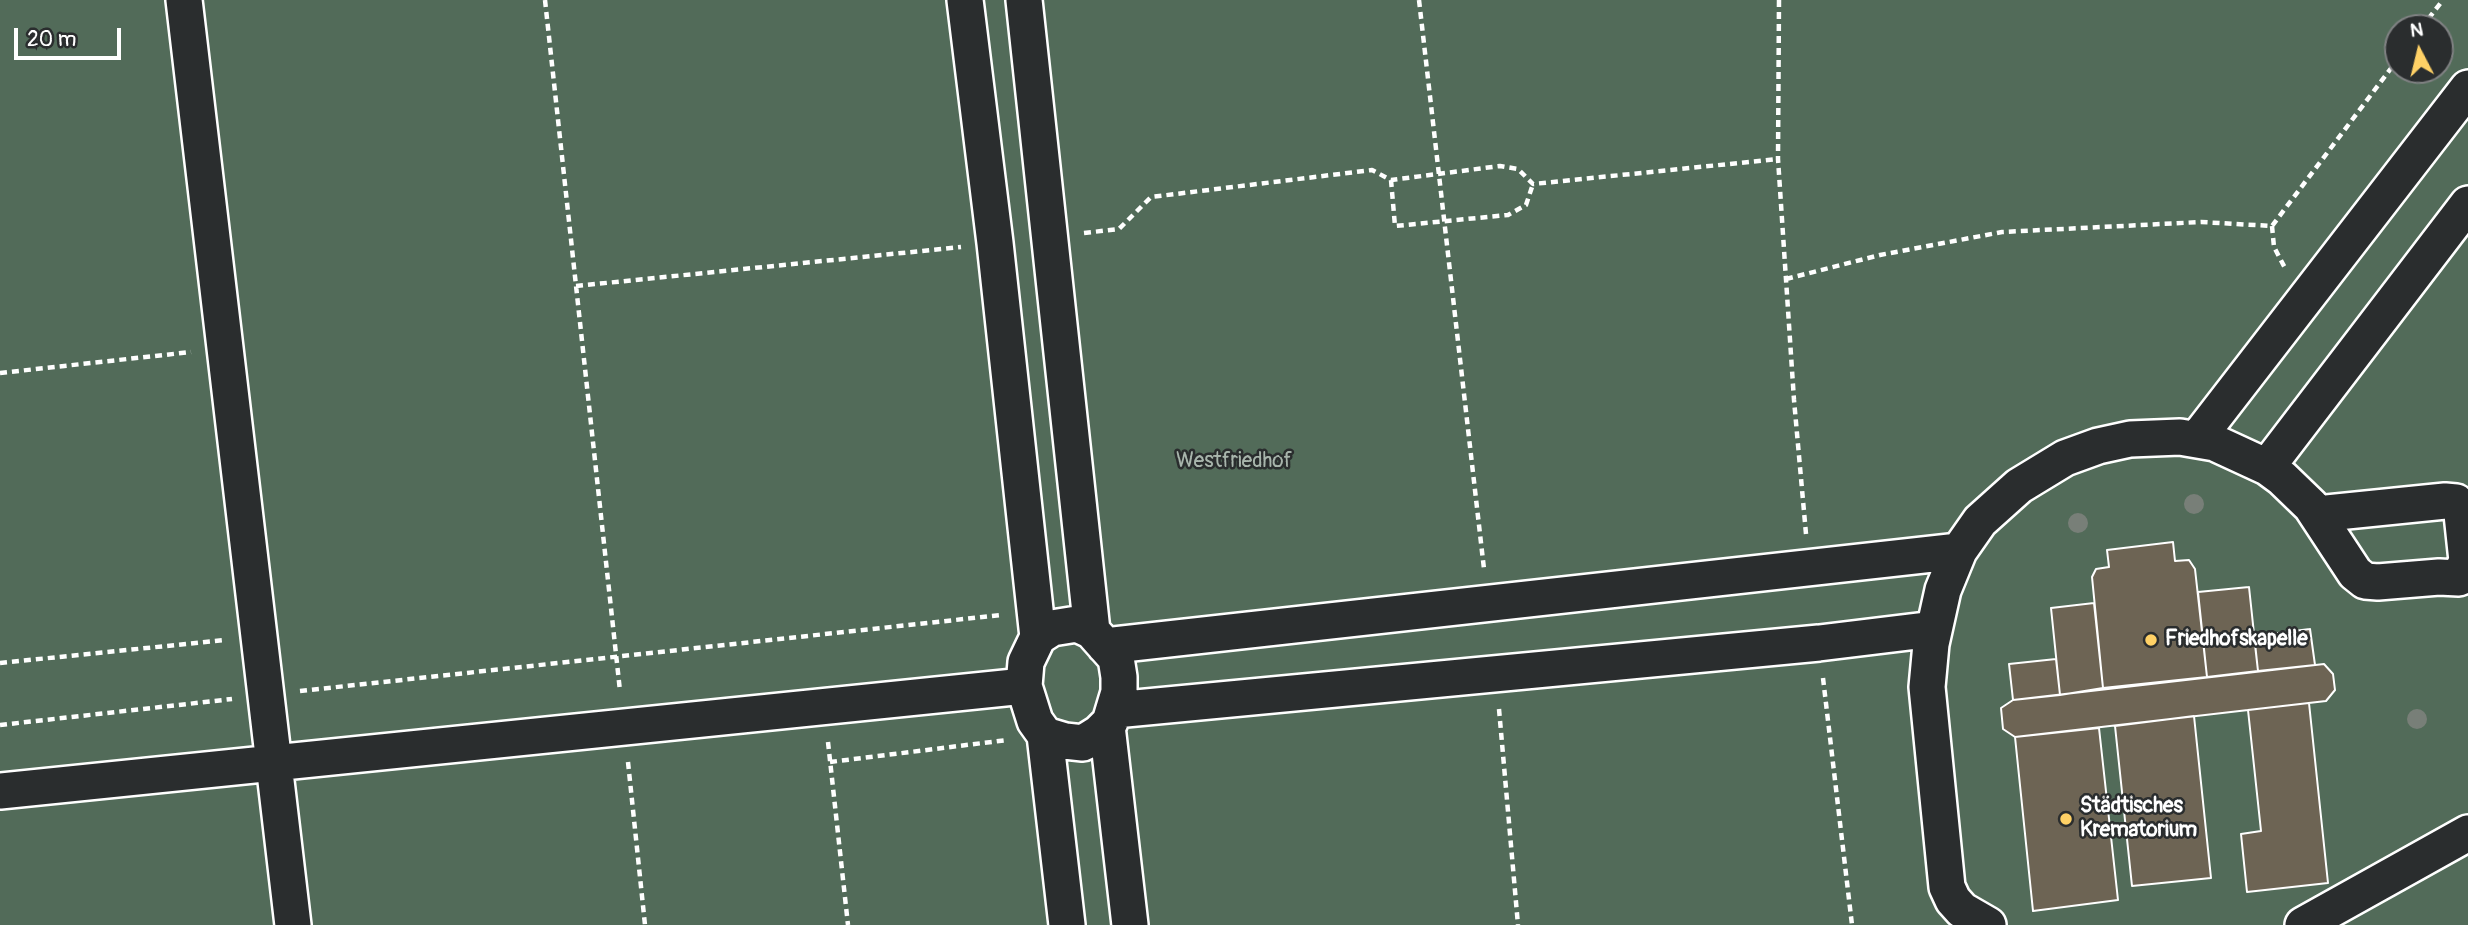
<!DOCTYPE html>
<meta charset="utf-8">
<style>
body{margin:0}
#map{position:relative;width:2468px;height:925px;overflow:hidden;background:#3e3e39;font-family:Pangolin,sans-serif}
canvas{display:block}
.north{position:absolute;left:2384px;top:14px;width:70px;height:70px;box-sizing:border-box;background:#2a2d2e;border:2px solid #7f8182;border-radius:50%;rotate:353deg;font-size:19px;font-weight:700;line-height:28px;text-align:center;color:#fff}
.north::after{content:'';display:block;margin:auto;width:24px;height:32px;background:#ffd166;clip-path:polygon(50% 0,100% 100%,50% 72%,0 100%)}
.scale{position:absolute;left:14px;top:28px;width:107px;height:32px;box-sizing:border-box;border:4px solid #fff;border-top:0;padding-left:9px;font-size:21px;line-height:24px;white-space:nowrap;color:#fff;-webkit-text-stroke:5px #2a2d2e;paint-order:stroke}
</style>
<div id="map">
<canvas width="2468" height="925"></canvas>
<div class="north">N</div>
<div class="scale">20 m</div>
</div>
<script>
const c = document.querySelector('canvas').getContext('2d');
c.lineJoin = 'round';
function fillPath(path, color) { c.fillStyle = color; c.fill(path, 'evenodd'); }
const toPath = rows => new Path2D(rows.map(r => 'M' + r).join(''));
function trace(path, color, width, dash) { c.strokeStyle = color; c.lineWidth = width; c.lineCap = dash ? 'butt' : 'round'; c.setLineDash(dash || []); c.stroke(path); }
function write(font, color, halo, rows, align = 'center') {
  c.font = font + ' Pangolin,sans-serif'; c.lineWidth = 5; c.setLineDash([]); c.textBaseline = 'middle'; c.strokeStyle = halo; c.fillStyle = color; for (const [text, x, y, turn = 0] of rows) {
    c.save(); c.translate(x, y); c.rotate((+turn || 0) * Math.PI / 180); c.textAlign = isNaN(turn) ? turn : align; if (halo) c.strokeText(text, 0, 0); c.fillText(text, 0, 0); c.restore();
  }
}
fillPath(toPath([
 [0,0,2468,0,2468,925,0,925],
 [2398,28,2440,28,2440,70,2398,70]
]), '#526b59');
const building = toPath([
 [2173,542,2175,561,2189,560,2195,569,2207,677,2103,688,2092,577,2096,569,2109,567,2107,550,2173,542],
 [2249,587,2258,671,2207,677,2198,592,2249,587],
 [2094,603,2103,688,2060,695,2051,608,2094,603],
 [2310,629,2315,665,2258,671,2254,636,2310,629],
 [2056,659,2060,695,2013,700,2009,664,2056,659],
 [2324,664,2333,674,2335,690,2326,701,2015,737,2003,729,2001,708,2013,700,2324,664],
 [2309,703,2328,883,2247,892,2241,834,2261,831,2248,710,2309,703],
 [2194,716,2211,878,2132,886,2115,726,2194,716],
 [2099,728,2118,900,2033,911,2015,737,2099,728]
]);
fillPath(building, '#6d6454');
trace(building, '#fff', 2);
const minor = toPath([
 [184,0,293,925],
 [965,0,995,243,1038,637],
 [1024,0,1092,631],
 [2197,439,2468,88],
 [2267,467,2468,204],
 [1077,624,1092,631,1116,658,1119,677,1119,692,1110,722,1099,733,1083,743,1065,741,1045,735,1035,721,1024,686,1026,662,1038,637,1052,628,1077,624],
 [1105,646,1959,551],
 [1115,710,1819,643,1934,629],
 [1107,726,1130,925],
 [1045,735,1067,925],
 [0,791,1024,686],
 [1988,925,1962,910,1953,900,1947,887,1927,687,1931,644,1943,590,1959,551,1980,521,2019,486,2065,458,2098,446,2130,439,2180,437,2215,443,2267,467,2282,478,2311,506,2355,573,2365,581,2378,582,2439,577,2459,578,2467,561,2462,514,2460,507,2456,502,2445,501,2317,514],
 [2303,925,2468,833]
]);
trace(minor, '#fff', 40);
trace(toPath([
 [545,0,620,691],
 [1419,0,1484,569],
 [1779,0,1778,159,1794,400,1806,534],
 [2421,28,2443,0],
 [1391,180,1395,226,1508,215,1526,205,1533,184],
 [2272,226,2274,247,2285,268],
 [1084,233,1119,229,1151,197,1372,170,1391,180,1500,166,1518,169,1533,184,1778,159],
 [1786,279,1880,255,2002,232,2201,222,2272,226,2398,59],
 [576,286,961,247],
 [0,373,191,352],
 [0,663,225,640],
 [1823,678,1852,925],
 [300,691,1001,615],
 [1499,709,1518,925],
 [0,725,232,699],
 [828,742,848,925],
 [628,762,645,925],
 [830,762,1007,740]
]), '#fff', 4.5, [7, 5]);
trace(minor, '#2a2d2e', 35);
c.fillStyle = '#787f78';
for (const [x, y] of [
 [2194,504],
 [2078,523],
 [2417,719]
]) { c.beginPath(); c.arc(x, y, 10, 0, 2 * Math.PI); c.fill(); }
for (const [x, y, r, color] of [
 [2151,640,7,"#ffd166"],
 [2066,819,7,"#ffd166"]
]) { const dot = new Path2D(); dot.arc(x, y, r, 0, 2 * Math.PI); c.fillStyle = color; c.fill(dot); trace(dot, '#2a2d2e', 2.5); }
write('21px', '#a8b5ac', '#2a2d2e', [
 ["Westfriedhof",1234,462]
]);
write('bold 21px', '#fff', '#2a2d2e', [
 ["Friedhofskapelle",2165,640],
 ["Städtisches",2080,807],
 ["Krematorium",2080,831]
], 'left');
</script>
